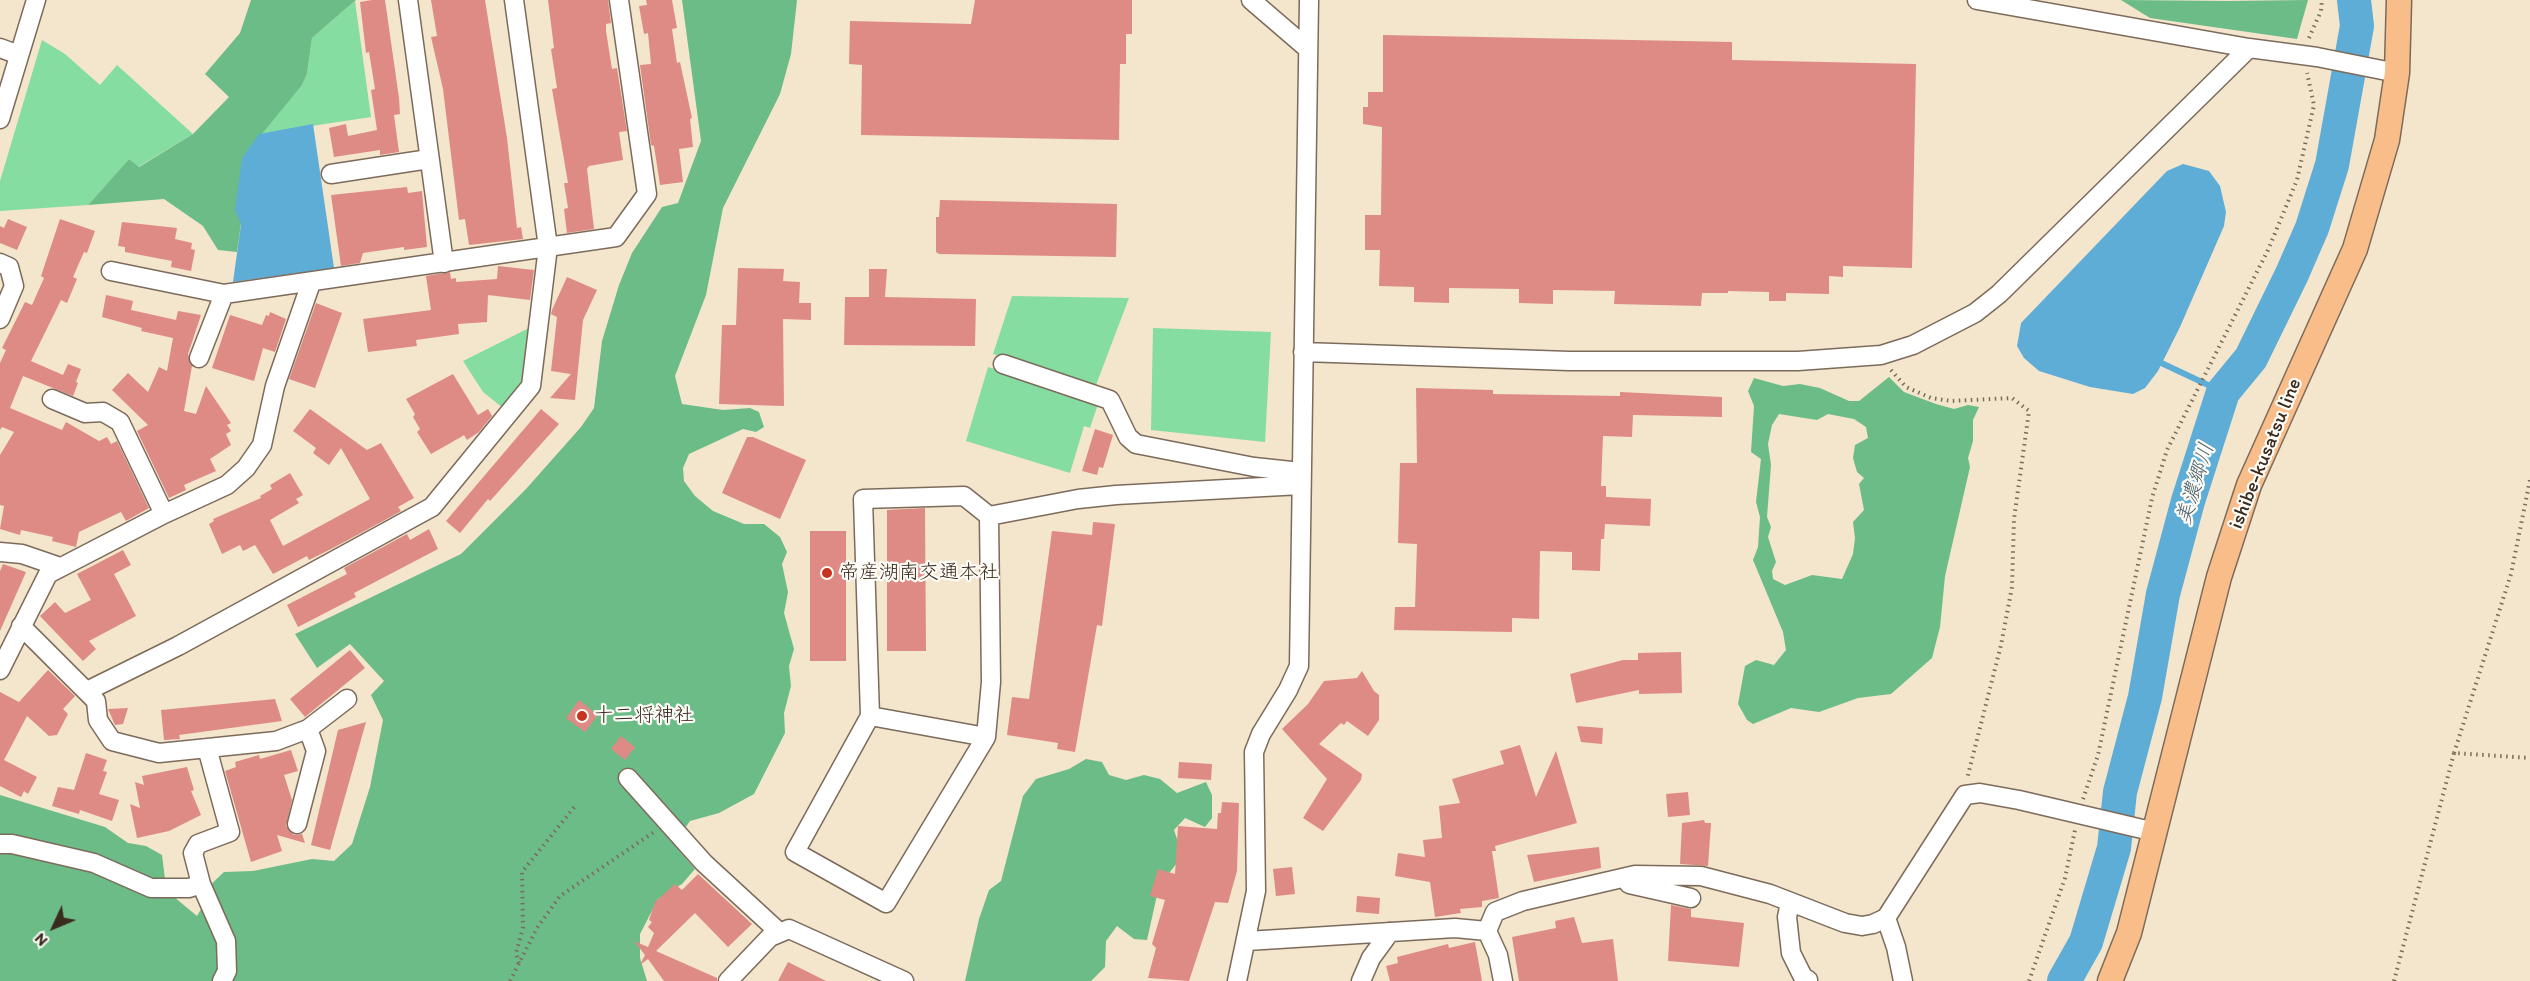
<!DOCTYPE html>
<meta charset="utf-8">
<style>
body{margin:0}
#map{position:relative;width:2530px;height:981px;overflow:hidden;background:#f4e5cd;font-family:Itim,sans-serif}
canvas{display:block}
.north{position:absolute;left:24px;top:897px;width:60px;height:60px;-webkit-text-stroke:4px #fdfcf7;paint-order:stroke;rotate:226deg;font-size:16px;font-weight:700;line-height:24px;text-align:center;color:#3b2a1e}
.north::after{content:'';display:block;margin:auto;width:21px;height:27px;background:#3b2a1e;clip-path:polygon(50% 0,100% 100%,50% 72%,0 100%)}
</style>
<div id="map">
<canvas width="2530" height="981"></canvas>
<div class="north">N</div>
</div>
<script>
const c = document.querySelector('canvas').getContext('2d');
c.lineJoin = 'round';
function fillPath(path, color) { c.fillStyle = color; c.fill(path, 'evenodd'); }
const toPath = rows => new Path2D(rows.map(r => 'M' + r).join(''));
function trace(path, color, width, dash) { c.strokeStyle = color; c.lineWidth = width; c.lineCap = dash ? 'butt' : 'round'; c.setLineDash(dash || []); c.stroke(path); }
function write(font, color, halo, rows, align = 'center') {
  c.font = font + ' Itim,"Klee One",sans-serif'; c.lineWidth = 4.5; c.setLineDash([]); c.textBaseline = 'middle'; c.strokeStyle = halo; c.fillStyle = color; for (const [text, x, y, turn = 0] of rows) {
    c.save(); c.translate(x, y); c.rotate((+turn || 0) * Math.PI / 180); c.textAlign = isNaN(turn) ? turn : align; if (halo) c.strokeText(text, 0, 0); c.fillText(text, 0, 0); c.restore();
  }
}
fillPath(toPath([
 [355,1,371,117,259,134,302,85,307,74,312,38],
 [42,40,65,54,100,85,117,65,193,134,138,167,129,159,88,205,0,211,0,181],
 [1012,296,1129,298,1096,385,993,354],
 [531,327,524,379,503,408,483,392,463,361],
 [1153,328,1271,332,1265,442,1151,430],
 [988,367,1099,401,1090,428,1084,426,1070,473,966,441]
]), '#85dda1');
fillPath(toPath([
 [251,0,356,0,312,38,307,74,302,85,242,158,241,223,237,252,218,250,203,226,164,199,88,205,129,159,139,167,193,134,229,97,205,74,240,33],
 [682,0,797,0,791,54,780,94,723,208,706,295,675,376,682,404,723,410,750,408,759,412,764,427,756,432,743,429,689,454,683,468,684,481,695,496,713,511,744,524,764,524,780,537,787,552,782,564,788,592,784,613,794,649,789,666,791,686,784,713,785,733,754,794,719,813,690,821,683,831,676,847,695,869,682,884,658,899,640,934,640,958,647,981,0,981,0,795,105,827,128,843,146,846,162,855,165,879,174,897,197,916,204,904,203,892,224,872,253,871,312,859,334,861,352,844,370,787,383,720,371,695,384,681,350,644,317,668,295,634,461,554,526,489,581,427,594,408,602,341,619,285,632,253,662,207,678,203,701,141],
 [2121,0,2227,1,2308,0,2297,39,2150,18],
 [1889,377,1904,392,1936,404,1954,409,1968,405,1979,407,1973,420,1973,441,1968,458,1970,467,1945,576,1940,627,1932,658,1891,694,1858,698,1819,712,1791,708,1753,724,1747,720,1738,704,1745,666,1756,660,1774,665,1786,650,1783,632,1753,560,1758,547,1760,517,1756,502,1761,459,1751,452,1754,406,1748,391,1754,378,1783,386,1800,384,1820,388,1849,401,1859,401],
 [1779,414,1817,420,1828,414,1854,419,1866,427,1868,438,1855,445,1853,458,1857,472,1864,478,1859,484,1864,510,1853,522,1855,538,1853,554,1842,579,1812,575,1785,585,1773,579,1772,571,1776,562,1768,537,1771,527,1767,517,1771,465,1768,444,1772,425],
 [1086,759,1102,762,1109,775,1126,780,1144,775,1160,779,1177,793,1206,782,1212,795,1212,818,1205,827,1185,818,1174,830,1178,842,1177,863,1159,886,1147,940,1134,939,1117,926,1106,941,1105,967,1091,981,965,981,979,919,989,890,1001,881,1023,796,1036,779,1069,769]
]), '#6cbc87');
fillPath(toPath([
 [313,124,334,268,233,282,241,224,235,210,242,158,259,134],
 [2183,164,2209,171,2220,186,2226,212,2224,226,2180,327,2158,371,2145,388,2133,394,2090,387,2039,371,2024,358,2017,346,2021,323,2167,171]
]), '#5dadd7');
trace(toPath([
 [2155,360,2223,392]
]), '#5dadd7', 6);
trace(toPath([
 [2064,981,2086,942,2114,848,2120,792,2145,697,2163,594,2188,501,2223,392,2251,358,2292,274,2312,228,2332,165,2357,26,2354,0]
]), '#5dadd7', 34);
fillPath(toPath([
 [372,0,385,0,399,98,400,114,394,115,399,152,380,155,380,150,334,157,329,128,346,124,348,136,377,130,371,90,375,89,369,52,366,53,360,2],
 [431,0,485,0,507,138,517,228,521,227,523,239,469,245,465,219,459,220,443,89,431,37,437,36],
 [548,0,608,0,611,23,606,24,606,31,612,69,617,68,627,131,619,132,623,160,589,166,587,169,594,229,567,233,564,209,568,208,564,183,568,183,552,89,557,88,551,49,554,48],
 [646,0,672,0,677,28,672,29,677,63,680,62,692,118,690,119,693,147,679,149,683,182,660,185,654,146,651,145,640,65,651,64,648,33,644,34,639,6,647,5],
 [975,0,1132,0,1132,34,1126,34,1126,64,1120,64,1119,140,861,135,862,65,849,64,850,21,971,24],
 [1383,35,1732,42,1732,60,1916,64,1912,268,1843,266,1843,277,1829,276,1829,294,1786,293,1786,301,1769,301,1769,292,1728,291,1728,293,1702,293,1701,306,1614,304,1615,291,1553,290,1553,304,1519,303,1519,289,1449,288,1449,303,1414,302,1414,287,1379,286,1380,250,1365,250,1365,215,1381,215,1382,127,1363,124,1363,107,1368,107,1368,92,1383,92],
 [407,187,408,193,422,191,427,247,404,250,404,247,363,253,360,263,341,266,331,195],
 [940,200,1117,204,1116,257,939,254,936,252,936,217,939,217],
 [8,219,27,227,17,250,0,243,0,226,4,228],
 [60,219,95,231,87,253,84,252,73,277,77,279,67,303,61,300,31,361,63,375,68,364,81,369,76,382,78,383,73,396,23,376,10,408,62,430,66,422,99,441,107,437,111,444,117,441,149,508,126,521,121,512,79,532,76,547,52,541,53,537,21,530,20,535,0,529,4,506,0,505,0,455,14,432,2,427,0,430,0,363,6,350,2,348,25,302,32,305,44,278,41,276],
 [122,222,177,228,175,239,192,243,191,249,195,250,191,271,171,267,172,261,125,252,125,247,118,246],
 [498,266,534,270,530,300,488,295,487,322,458,324,459,334,416,340,417,346,368,352,363,319,431,310,426,276,450,272,451,279,456,278,456,282,497,279],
 [738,268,784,269,783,281,800,282,799,303,811,303,811,320,783,319,784,406,719,404,722,325,736,325],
 [869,269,887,269,885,297,976,299,975,346,844,345,845,297,869,297],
 [567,277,597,290,583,320,575,400,550,398,571,374,551,371,557,317,551,314,552,310],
 [106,295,133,301,131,310,176,320,178,311,201,315,188,354,192,366,184,411,196,414,206,386,231,423,227,425,231,431,226,434,231,445,210,459,216,471,184,485,186,490,169,498,137,431,148,425,112,390,128,373,148,392,159,367,167,371,173,338,141,331,142,328,102,317],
 [316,303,342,313,315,388,289,379],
 [270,312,286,319,275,352,263,348,254,381,212,368,230,315,262,325,266,315,269,316],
 [453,374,478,415,488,409,492,416,479,432,467,440,464,435,461,437,431,454,417,432,420,429,413,417,415,414,406,399],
 [1416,388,1493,390,1493,394,1620,396,1620,392,1722,397,1722,417,1633,415,1632,437,1603,436,1601,486,1606,486,1606,497,1651,499,1650,526,1605,524,1604,539,1601,539,1600,571,1572,570,1572,552,1540,551,1539,619,1512,618,1512,632,1394,630,1395,607,1415,607,1417,544,1398,543,1400,463,1417,463],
 [310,409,367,450,381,443,414,498,398,507,401,511,396,514,333,548,309,560,307,556,273,574,255,545,243,551,240,545,222,554,209,524,214,521,213,519,261,498,260,496,272,489,270,485,290,473,303,495,296,499,299,503,270,520,283,546,370,499,341,448,329,465,313,453,316,448,293,431],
 [541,409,559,424,490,501,488,499,460,533,446,521],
 [1095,429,1113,435,1103,468,1099,467,1097,475,1082,471],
 [747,437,753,437,806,460,780,519,722,493],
 [925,508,926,651,887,651,887,510],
 [1093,522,1115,524,1102,626,1097,625,1075,752,1057,749,1058,743,1007,735,1012,697,1029,699,1052,531,1092,535],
 [429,529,438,549,354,593,356,597,298,627,287,605,347,574,344,568,407,534,410,540],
 [810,531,846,531,846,661,810,661],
 [123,550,131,565,114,574,136,616,89,641,96,649,83,661,40,616,55,602,65,613,91,600,77,574],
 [3,564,26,572,0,631,0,571],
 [350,650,365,668,305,717,290,699],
 [1681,652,1682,693,1639,694,1639,690,1576,703,1570,674,1623,660,1638,660,1638,653],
 [48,670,75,696,63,709,68,714,57,735,49,736,27,716,4,760,37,777,28,794,24,791,21,797,0,786,0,692,19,702],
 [1362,671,1374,691,1379,695,1379,720,1368,736,1347,721,1344,725,1341,723,1319,744,1362,774,1361,780,1323,831,1303,818,1327,779,1282,729,1308,704,1324,681,1357,678],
 [275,699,282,721,179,735,180,739,164,740,161,710],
 [579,700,598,715,585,732,566,718],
 [128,708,123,724,115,725,108,709],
 [366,722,330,850,311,845,338,730],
 [1577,726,1603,728,1602,744,1581,742],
 [621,736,635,747,625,760,611,749],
 [1520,745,1536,797,1556,751,1577,823,1495,846,1496,851,1492,851,1499,898,1482,901,1482,907,1460,909,1461,913,1435,917,1430,882,1395,876,1398,853,1425,857,1423,840,1442,838,1439,806,1460,803,1452,779,1504,764,1500,751],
 [291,750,298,771,284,775,292,800,286,826,294,835,302,834,305,843,277,835,282,851,251,862,225,771,236,767,235,762,259,755,260,759],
 [86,753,107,760,103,771,107,772,99,794,119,800,112,821,80,810,79,814,52,806,58,787,74,790],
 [1179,762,1212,764,1211,780,1178,778],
 [187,767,194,790,191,791,201,815,169,831,137,838,130,804,140,808,135,782,144,785,142,776],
 [1688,792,1690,815,1668,817,1666,794],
 [1222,802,1239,803,1237,871,1228,903,1215,902,1189,981,1148,978,1156,948,1152,944,1165,900,1150,896,1158,869,1175,874,1178,826,1217,829,1218,813,1221,813],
 [1704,820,1705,823,1711,823,1708,866,1680,864,1682,823],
 [1599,847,1601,868,1534,882,1527,855],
 [1292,867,1295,894,1276,896,1273,869],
 [698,874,752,924,728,947,695,913,656,951,717,978,717,981,664,981,648,959,640,965,645,955,634,941,648,947,654,933,648,927,652,922,649,920,655,902,675,884,682,890],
 [1357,896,1380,898,1379,914,1356,912],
 [1671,905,1691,909,1691,917,1744,923,1739,967,1668,961],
 [1574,917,1582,943,1613,939,1618,981,1519,981,1512,937,1556,928,1555,921],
 [1475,942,1482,981,1390,981,1386,966,1398,963,1397,957,1448,944,1449,948],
 [788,962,826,981,778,981]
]), '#de8b86');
const minor = toPath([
 [408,0,444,263],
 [1251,0,1308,49],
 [1977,0,2249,48,2317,57,2397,73],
 [0,48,19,55],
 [0,119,36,0],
 [331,174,429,159],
 [0,263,9,267,14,286,0,319],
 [111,271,224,294,616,237,647,194,619,0],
 [1303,352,1569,361,1798,361,1881,355,1913,345,1975,313,1999,294,2249,48],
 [199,358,224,294],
 [1003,364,1110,400,1128,437,1136,444,1254,467,1301,472],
 [52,399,85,413,103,412,120,422,164,514],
 [989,516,964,496,863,499,870,716,795,852,886,903,986,737,991,682,989,516,1078,499,1116,495,1301,485],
 [0,552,22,554,60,567],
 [21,626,96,701,98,720,112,741,159,753,276,741,308,729,316,751,297,824],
 [0,670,48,574,164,514,227,485,246,468,262,445,275,386,311,283],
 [87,691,178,646,432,507,531,386,548,247,514,0],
 [870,716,986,737],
 [308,729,347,699],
 [628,778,704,863,779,932],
 [0,844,12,844,94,863,151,888,189,888,201,884,226,941,227,971,222,981],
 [201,884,193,853,198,844,230,832,207,748],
 [1629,884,1691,898],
 [1790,902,1787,917,1791,953,1803,977,1808,980],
 [1886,918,1896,947,1903,981],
 [1487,931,1495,912,1523,901,1635,875,1701,876,1770,894,1845,923,1862,926,1873,924,1886,918,1965,795,1980,793,2019,800,2155,832],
 [1247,941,1455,928,1487,931,1498,955,1503,981],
 [728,981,770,937,789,929,904,981],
 [1237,981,1256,891,1254,752,1261,734,1288,690,1299,666,1309,0],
 [1361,981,1371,958,1390,932]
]);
const major = toPath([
 [2110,981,2129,933,2219,577,2249,485,2355,249,2387,140,2397,73,2399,0]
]);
trace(minor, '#7c6b5b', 21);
trace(major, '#7c6b5b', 27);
trace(toPath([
 [2309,38,2321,11,2322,0],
 [1891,370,1906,387,1931,398,1951,401,2012,398,2029,411,2014,519,2012,587,2001,645,1967,779],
 [2454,753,2511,574,2530,480],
 [2083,799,2098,755,2152,498,2167,450,2268,250,2297,180,2314,105,2307,73],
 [519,963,516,953,523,927,522,872,576,805],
 [510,981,537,928,560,896,654,832],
 [2029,981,2065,878,2075,830],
 [2394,981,2454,753,2530,758]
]), '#7c6b5b', 4, [1.5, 4.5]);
trace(minor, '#fff', 18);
trace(major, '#f8bd89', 24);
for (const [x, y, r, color] of [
 [827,573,6,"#c8321e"],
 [582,716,6,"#c8321e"]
]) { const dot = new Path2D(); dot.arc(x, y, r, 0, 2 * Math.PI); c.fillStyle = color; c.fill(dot); trace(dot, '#fdfcf7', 2); }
write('20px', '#3b2a1e', '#fdfcf7', [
 ["ishibe-kusatsu line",2266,454,-68]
]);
write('20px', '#3b2a1e', '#fdfcf7', [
 ["帝産湖南交通本社",839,573],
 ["十二将神社",594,716]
], 'left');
write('italic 21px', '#495e68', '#fdfcf7', [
 ["美濃郷川",2196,484,-73]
]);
</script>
